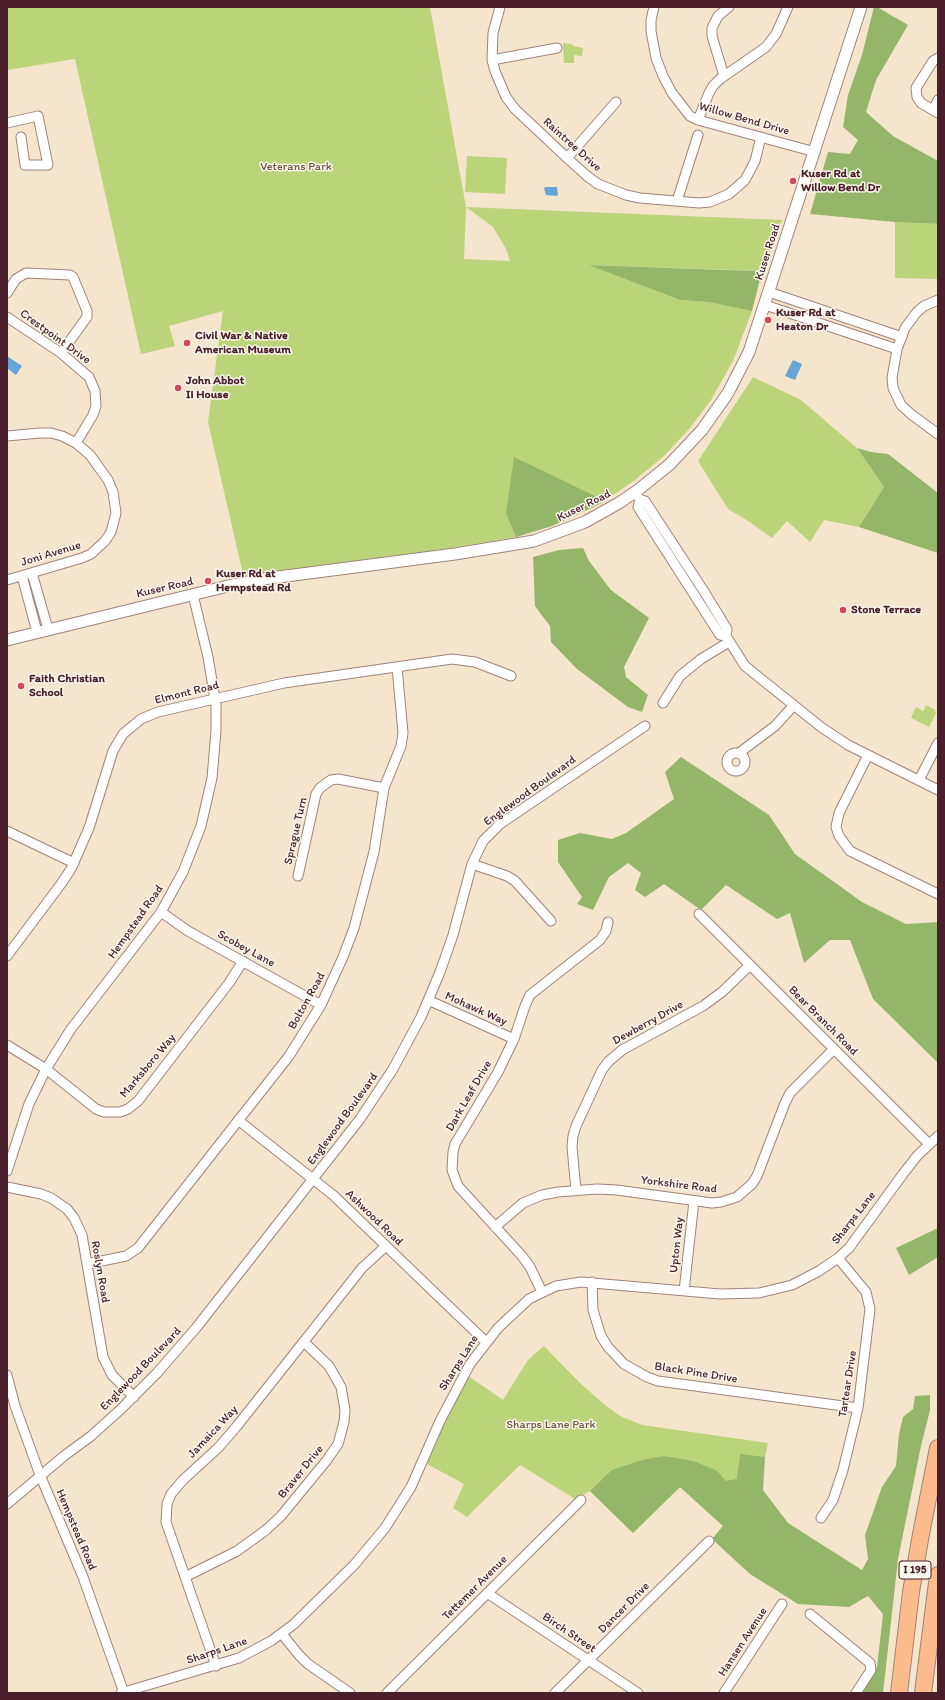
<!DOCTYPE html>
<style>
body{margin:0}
#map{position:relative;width:945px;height:1700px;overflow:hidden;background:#f5e5cd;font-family:Itim,sans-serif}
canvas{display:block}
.frame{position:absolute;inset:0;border:8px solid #4a1f2b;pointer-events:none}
</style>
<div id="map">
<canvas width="945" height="1700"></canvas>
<div class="frame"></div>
</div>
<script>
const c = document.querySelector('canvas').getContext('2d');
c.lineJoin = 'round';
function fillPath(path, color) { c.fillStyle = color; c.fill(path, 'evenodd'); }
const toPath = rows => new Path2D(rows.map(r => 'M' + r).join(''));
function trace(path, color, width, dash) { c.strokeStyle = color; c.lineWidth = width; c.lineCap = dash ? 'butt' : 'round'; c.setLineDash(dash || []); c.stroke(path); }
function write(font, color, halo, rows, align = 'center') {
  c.font = font + ' Itim,sans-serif'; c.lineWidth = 3; c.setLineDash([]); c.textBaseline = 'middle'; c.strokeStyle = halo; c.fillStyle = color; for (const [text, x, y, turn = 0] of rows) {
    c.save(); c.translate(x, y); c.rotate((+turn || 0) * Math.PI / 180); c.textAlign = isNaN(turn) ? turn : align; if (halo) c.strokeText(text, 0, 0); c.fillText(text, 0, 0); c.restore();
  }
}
fillPath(toPath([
 [7,7,430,7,466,207,782,220,762,271,591,265,680,300,708,302,752,311,733,361,711,400,690,428,664,456,635,480,600,504,597,496,506,514,516,537,245,583,208,422,223,311,169,326,175,346,141,354,75,59,7,70],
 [466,207,493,227,506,249,510,261,464,259],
 [563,43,572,44,573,46,583,48,582,56,574,55,574,63,564,63],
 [467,156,507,158,505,194,465,192],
 [895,222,938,224,938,279,895,278],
 [753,377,801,400,857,448,884,487,859,527,824,520,810,542,787,521,772,538,748,521,728,509,698,461],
 [926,705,935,710,936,713,929,727,911,718,916,707,923,711],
 [544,1346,580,1383,605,1405,620,1416,642,1425,768,1443,765,1457,723,1526,680,1487,633,1533,590,1491,575,1499,520,1465,467,1517,453,1508,464,1484,427,1464,446,1416,468,1376,503,1400,528,1360]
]), '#bbd479');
fillPath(toPath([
 [874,7,877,7,908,25,876,80,866,112,893,136,938,161,938,224,895,222,810,214,828,152,850,154,858,140,843,127,848,95,862,55],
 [589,265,725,270,762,271,752,311,708,302,680,300],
 [857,448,871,452,888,454,938,493,938,553,859,527,884,487],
 [514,457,597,497,600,504,552,526,516,537,506,514],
 [583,548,589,561,611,590,649,618,624,667,626,677,648,695,642,712,628,707,577,669,551,642,550,626,535,606,533,557,559,550],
 [681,757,769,815,795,854,862,902,906,924,938,922,938,1063,873,999,850,940,830,940,804,963,790,913,777,919,726,885,701,910,664,884,645,897,635,890,641,873,628,863,609,877,593,910,577,904,582,897,558,862,558,840,580,833,612,839,626,833,674,799,665,772],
 [938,1228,938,1257,909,1275,896,1248],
 [930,1395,930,1410,921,1446,898,1559,883,1693,862,1693,877,1667,883,1614,868,1596,849,1607,798,1604,750,1574,712,1539,723,1526,680,1487,633,1533,590,1491,612,1470,642,1460,664,1456,693,1461,716,1470,726,1481,737,1479,740,1454,765,1457,763,1490,788,1523,862,1570,868,1559,865,1535,882,1487,896,1466,899,1434,903,1417,913,1409,915,1396]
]), '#94b669');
fillPath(toPath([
 [546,187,557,187,558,194,557,196,546,195,544,188],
 [7,356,22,366,16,375,7,368],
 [793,360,802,364,795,380,785,376]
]), '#65a5d8');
const minor = toPath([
 [500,7,493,33,492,60,495,71,506,97,515,109,567,158,587,176,598,184,626,195,640,198,699,203,710,202,729,194,745,180,755,161,761,137],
 [654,7,651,20,651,31,656,58,663,76,672,93,690,116,698,120,815,152],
 [938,58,933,61,916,88,917,97,921,103,938,113],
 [492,60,557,48],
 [724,76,712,36,712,28,718,16,729,7],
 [933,110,938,100],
 [698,120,709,93,713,86,720,79,766,47,776,34,788,7],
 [7,123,38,116,48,165,25,165,21,137],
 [567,158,616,102],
 [677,201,698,135],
 [769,292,902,337],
 [7,293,16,279,26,273,70,275,73,277,87,311,87,317,61,353],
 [938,300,924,306,917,312,905,328,897,349,892,378,893,388,901,405,912,415,938,434],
 [765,305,897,349],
 [7,317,61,353,89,377,95,391,96,406,93,415,76,443],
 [7,436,40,433,51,433,62,436,76,443,90,455,108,480,113,492,116,513,111,532,105,541,91,554,82,558,7,580],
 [637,495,640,500,638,507,720,635,726,636],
 [640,500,645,501,705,593,727,629,726,636,745,666,821,727,848,745,938,790],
 [32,573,48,629],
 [22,576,37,632],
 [663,703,680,676,701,659,729,642],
 '727 762a9 9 0 1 1 18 0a9 9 0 1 1-18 0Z',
 [739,753,775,726,794,705],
 [868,755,839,813,836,827,839,836,850,851,938,894],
 [919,780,938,743],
 [7,831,74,863],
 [472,864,507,876,515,881,551,921],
 [298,876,316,794,320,788,331,780,338,779,384,788],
 [161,912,188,931,321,1005],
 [699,914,929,1144],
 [7,956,61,884,71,869,89,828,113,751,123,734,141,719,158,712,284,683,452,659,475,662,511,676],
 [428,1000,514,1039],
 [7,1045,46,1069,96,1109,104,1112,120,1112,128,1109,138,1101,229,983,243,961],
 [238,1120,333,1195,486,1342],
 [7,1171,29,1104,46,1069,71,1029,161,912,183,872,201,826,212,778,216,731,216,705,208,657,193,595],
 [7,1187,41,1194,51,1198,67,1209,74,1218,82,1235,103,1357,112,1375,134,1397],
 [576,1190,572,1147,573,1136,576,1126,602,1070,608,1062,622,1050,703,1006,722,992,750,965],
 [495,1227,523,1203,542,1195,558,1192,597,1189,617,1190,712,1203,721,1202,737,1197,752,1184,757,1176,785,1103,790,1093,834,1049],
 [87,1264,126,1256,138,1248,289,1056,321,1005,343,957,354,928,374,852,384,788,401,746,403,733,397,667],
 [592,1282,593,1310,601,1336,608,1347,624,1364,647,1377,658,1381,858,1408],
 [684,1291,694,1201],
 [542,1292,530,1267,522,1256,458,1186,452,1170,453,1152,455,1144,498,1072,514,1039,525,1006,530,995,600,940,606,931,608,922],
 [7,1375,15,1406,40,1475,83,1577,124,1693],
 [7,1504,64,1456,91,1436,120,1410,157,1373,196,1328,360,1119,393,1069,421,1017,440,972,453,935,472,864,483,841,500,824,645,726],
 [821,1518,833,1500,843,1470,858,1408,870,1309,866,1292,838,1258],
 [185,1577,237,1551,266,1530,281,1516,327,1460,338,1444,344,1422,345,1410,341,1387,329,1366,304,1342],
 [487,1593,638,1693],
 [810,1614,870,1663,871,1670,856,1693],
 [282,1634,299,1655,308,1664,350,1693],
 [216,1666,166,1522,167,1504,171,1494,183,1480,218,1448,237,1426,362,1268,386,1246],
 [121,1693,239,1658,271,1641,294,1624,354,1565,385,1528,411,1487,440,1421,470,1364,498,1328,529,1299,556,1286,581,1282,720,1294,759,1293,792,1285,819,1271,838,1258,849,1248,903,1174,917,1156,938,1136],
 [387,1693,581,1500],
 [555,1693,709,1541],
 [724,1693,782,1604]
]);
const tertiary = toPath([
 [7,640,228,586,263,579,455,554,534,541,585,522,619,503,638,490,669,465,702,430,728,393,749,352,861,7]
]);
const motorway = toPath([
 [899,1693,911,1592,921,1534,938,1448],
 [923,1693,938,1575]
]);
trace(minor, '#a0827c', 11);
trace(tertiary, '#a0827c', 13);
trace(motorway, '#a0827c', 18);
trace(minor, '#fff', 9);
trace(tertiary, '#fff', 11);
trace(motorway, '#fbbb8c', 16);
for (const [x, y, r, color] of [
 [793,181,4,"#d1495b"],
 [768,320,4,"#d1495b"],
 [187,343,4,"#d1495b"],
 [178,388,4,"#d1495b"],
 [208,581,4,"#d1495b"],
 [843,610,4,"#d1495b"],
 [21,686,4,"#d1495b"]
]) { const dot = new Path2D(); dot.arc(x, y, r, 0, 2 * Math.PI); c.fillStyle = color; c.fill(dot); trace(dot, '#fbf7ec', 1.5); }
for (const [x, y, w] of [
 [915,1570,32]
]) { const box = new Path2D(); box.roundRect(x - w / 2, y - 9, w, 18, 3); c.fillStyle = '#fbf7ec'; c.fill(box); trace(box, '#4a1f2b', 1); }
write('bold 11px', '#4a1f2b', null, [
 ["I 195",915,1570]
]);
write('12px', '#4a1f2b', '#fbf7ec', [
 ["Willow Bend Drive",744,119,16],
 ["Raintree Drive",572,145,42],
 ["Kuser Road",768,252,-72],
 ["Crestpoint Drive",55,337,36],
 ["Kuser Road",584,506,-26],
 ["Joni Avenue",51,554,-17],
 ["Kuser Road",165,588,-13],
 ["Elmont Road",187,693,-14],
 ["Englewood Boulevard",530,791,-36],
 ["Sprague Turn",296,831,-77],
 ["Hempstead Road",136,922,-55],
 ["Scobey Lane",246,949,29],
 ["Bolton Road",307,1001,-61],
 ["Mohawk Way",476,1009,24],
 ["Bear Branch Road",823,1021,45],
 ["Dewberry Drive",648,1023,-29],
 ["Marksboro Way",148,1066,-50],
 ["Dark Leaf Drive",469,1096,-60],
 ["Englewood Boulevard",343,1119,-54],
 ["Yorkshire Road",679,1185,7],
 ["Ashwood Road",374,1218,44],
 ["Sharps Lane",854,1218,-52],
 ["Upton Way",677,1245,-84],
 ["Roslyn Road",100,1272,80],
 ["Sharps Lane",459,1363,-58],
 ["Englewood Boulevard",141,1369,-46],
 ["Black Pine Drive",696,1373,9],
 ["Tartear Drive",848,1384,-81],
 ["Jamaica Way",213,1432,-47],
 ["Braver Drive",301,1472,-51],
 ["Hempstead Road",76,1530,67],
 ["Tettemer Avenue",475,1588,-45],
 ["Dancer Drive",624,1608,-45],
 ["Birch Street",569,1633,34],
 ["Hansen Avenue",743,1642,-57],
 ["Sharps Lane",217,1651,-19]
]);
write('12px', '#6c5542', '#fbf7ec', [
 ["Veterans Park",296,167],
 ["Sharps Lane Park",551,1425]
]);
write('bold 12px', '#4a1f2b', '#fbf7ec', [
 ["Kuser Rd at",801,174],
 ["Willow Bend Dr",801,188],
 ["Kuser Rd at",776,313],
 ["Heaton Dr",776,327],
 ["Civil War & Native",195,336],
 ["American Museum",195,350],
 ["John Abbot",186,381],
 ["II House",186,395],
 ["Kuser Rd at",216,574],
 ["Hempstead Rd",216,588],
 ["Stone Terrace",851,610],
 ["Faith Christian",29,679],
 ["School",29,693]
], 'left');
</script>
